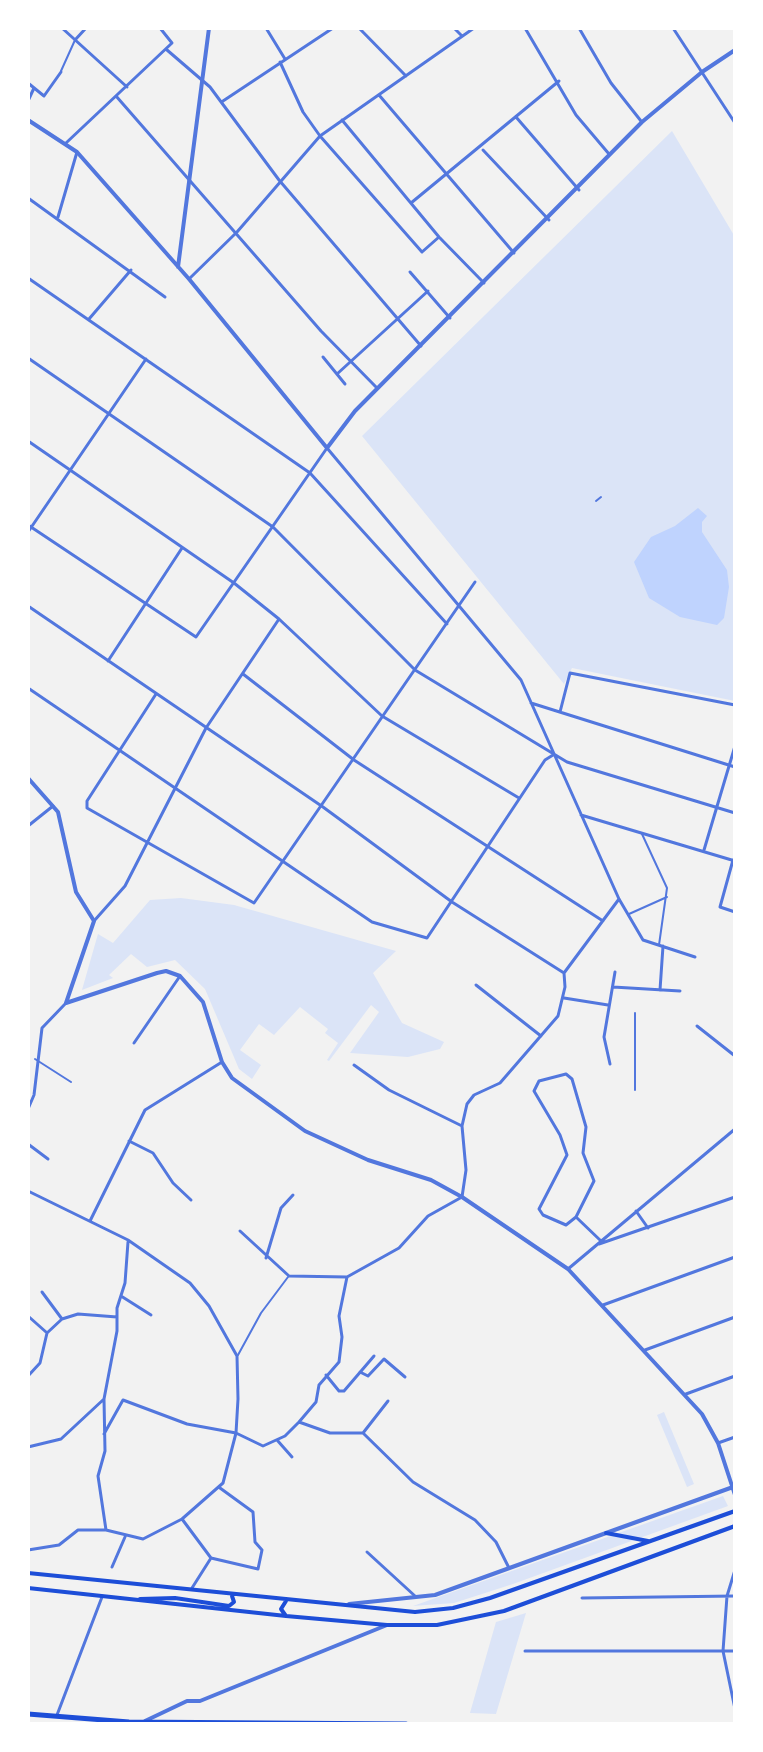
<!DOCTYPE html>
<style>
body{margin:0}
#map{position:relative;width:763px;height:1752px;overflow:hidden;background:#f2f2f2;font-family:"Exo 2",sans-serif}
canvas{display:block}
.frame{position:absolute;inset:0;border:30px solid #fff;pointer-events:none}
</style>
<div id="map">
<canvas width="763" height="1752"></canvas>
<div class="frame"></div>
</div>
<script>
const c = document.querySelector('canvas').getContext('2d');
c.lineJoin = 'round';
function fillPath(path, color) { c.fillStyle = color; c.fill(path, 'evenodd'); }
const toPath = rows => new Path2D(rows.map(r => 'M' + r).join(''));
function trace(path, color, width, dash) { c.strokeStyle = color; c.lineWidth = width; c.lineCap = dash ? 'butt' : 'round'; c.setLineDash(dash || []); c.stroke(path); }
fillPath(toPath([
 [672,131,735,237,735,701,572,668,564,684,362,436],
 [181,898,234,905,396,951,373,973,402,1023,444,1042,440,1049,408,1057,350,1053,379,1012,371,1005,329,1061,327,1060,338,1043,325,1033,328,1029,300,1007,274,1035,259,1024,240,1050,261,1065,252,1079,239,1069,205,989,175,960,147,967,131,954,109,975,113,978,82,990,98,934,113,943,150,900],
 [664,1412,694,1484,687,1487,657,1415],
 [723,1496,728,1506,513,1584,454,1603,413,1606],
 [526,1613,496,1714,470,1713,496,1622]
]), '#dbe4f7');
fillPath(toPath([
 [698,508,707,516,702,522,702,532,727,570,729,587,724,618,717,625,680,617,649,598,634,562,651,537,675,526]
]), '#bfd3fe');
trace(toPath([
 [35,1059,71,1082],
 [635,1090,635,1013]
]), '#5277de', 2);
trace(toPath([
 [61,71,75,40],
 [596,501,601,497],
 [642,834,667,888,659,945],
 [629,914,667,897],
 [238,1355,261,1313,288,1277]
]), '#5277de', 2);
trace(toPath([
 [62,28,127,87],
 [266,28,285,59],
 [359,28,406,76],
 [454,28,462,36],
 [525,28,576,115,609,154],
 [579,28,611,83,641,121],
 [673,28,735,123],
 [75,40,86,28],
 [167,50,210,87,279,180,421,346],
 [280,62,303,112,320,136,422,252,439,237],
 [28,83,44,96,61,72],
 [379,95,514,253],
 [116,96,321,331,377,388],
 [28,101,34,88],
 [223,101,333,28],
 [516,117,579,190],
 [342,120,439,237,484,283],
 [66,143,172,43,160,28],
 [483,150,549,220],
 [28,198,165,297],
 [411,203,559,81],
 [58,217,77,152],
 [410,272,450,318],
 [28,278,310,473,447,624],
 [189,279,237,232,320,136,474,28],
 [89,319,131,270],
 [323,357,345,384],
 [28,358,273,527,415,670,567,762,735,813],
 [337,374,428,291],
 [28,441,234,583,279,619,382,716,519,798],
 [28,525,196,637,327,448,521,680,619,899,643,940,695,957],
 [28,532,146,359],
 [28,606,323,807,452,902,564,973],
 [108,661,182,548],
 [243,674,354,760,603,921],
 [28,688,372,922,427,938,545,760,553,755],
 [156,694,87,801,87,808,254,903,475,582],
 [531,703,735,767],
 [560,712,570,673,735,705],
 [581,815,735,861],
 [28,826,53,806],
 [704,850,735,746],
 [733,860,720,907,735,912],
 [94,921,125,886,206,728,279,619],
 [476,985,541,1036],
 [613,987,680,991],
 [660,990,663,946],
 [564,998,608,1005],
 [697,1026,735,1056],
 [134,1043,180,976],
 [610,1064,604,1037,615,972],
 [354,1065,389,1090,462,1126],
 [566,1074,572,1079,586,1127,583,1153,594,1181,576,1217,566,1225,543,1215,539,1209,567,1155,560,1135,534,1091,539,1081,566,1074],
 [28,1109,34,1095,42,1028,66,1003],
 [129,1141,153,1153,173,1183,191,1200],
 [28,1144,48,1159],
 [28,1191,128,1240,190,1283,209,1306,237,1356,238,1399,236,1433,223,1483,182,1519,143,1539,106,1530,78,1530,59,1545,28,1550],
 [636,1211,648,1228],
 [576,1217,601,1241],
 [90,1221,145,1110,222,1062],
 [240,1231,289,1276,347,1277],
 [599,1244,735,1197],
 [266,1258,281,1208,293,1195],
 [568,1269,735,1129],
 [42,1292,62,1319],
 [121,1296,151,1315],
 [603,1305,735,1257],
 [28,1316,46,1332],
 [645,1350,735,1317],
 [360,1372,368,1376,384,1359,405,1377],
 [326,1375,339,1391,344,1391,374,1356],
 [28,1376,40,1363,47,1333,62,1319,78,1314,117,1317],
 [686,1394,735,1376],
 [299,1422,330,1433,363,1433,413,1482,475,1520,496,1542,509,1568],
 [363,1433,388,1401],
 [104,1434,123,1400,187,1424,236,1433,263,1446,285,1436,299,1422,316,1402,319,1385,339,1362,342,1337,339,1316,347,1277,399,1248,428,1216,462,1197,466,1170,462,1126,467,1104,474,1095,500,1083,558,1016,565,987,564,973,619,899],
 [277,1440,292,1457],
 [718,1443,735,1437],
 [28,1447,61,1439,104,1399],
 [182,1519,211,1558,258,1569,262,1550,255,1542,253,1512,220,1488],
 [106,1530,98,1476,105,1451,104,1399,117,1331,117,1308,125,1283,128,1242],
 [367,1552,415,1596],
 [112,1567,125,1537],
 [735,1570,727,1596,723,1651,735,1709],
 [192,1588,211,1558],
 [582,1598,735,1596],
 [525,1651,735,1651],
 [57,1715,102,1597]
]), '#5277de', 3);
trace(toPath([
 [28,120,77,152,189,279,327,448,355,411,642,122,702,72,735,50],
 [178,267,209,28],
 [28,778,58,812,76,892,94,921,66,1003],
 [66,1003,157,973,166,971,180,976,203,1002,222,1062,232,1078,305,1131,368,1160,431,1180,462,1197,568,1269,702,1414,718,1443,735,1495],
 [349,1604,435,1595,733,1487],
 [145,1721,187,1701,200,1701,387,1625]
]), '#5277de', 4);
trace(toPath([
 [606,1533,648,1541],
 [28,1573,415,1612,453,1608,490,1598,735,1511],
 [28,1588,286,1616,387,1625,437,1625,504,1611,735,1526],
 [140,1599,175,1598,229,1606,234,1602,232,1596],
 [286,1601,281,1609,286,1616]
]), '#1d4ed8', 4);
trace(toPath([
 [28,1714,129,1722,406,1724]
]), '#1d4ed8', 5);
</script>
